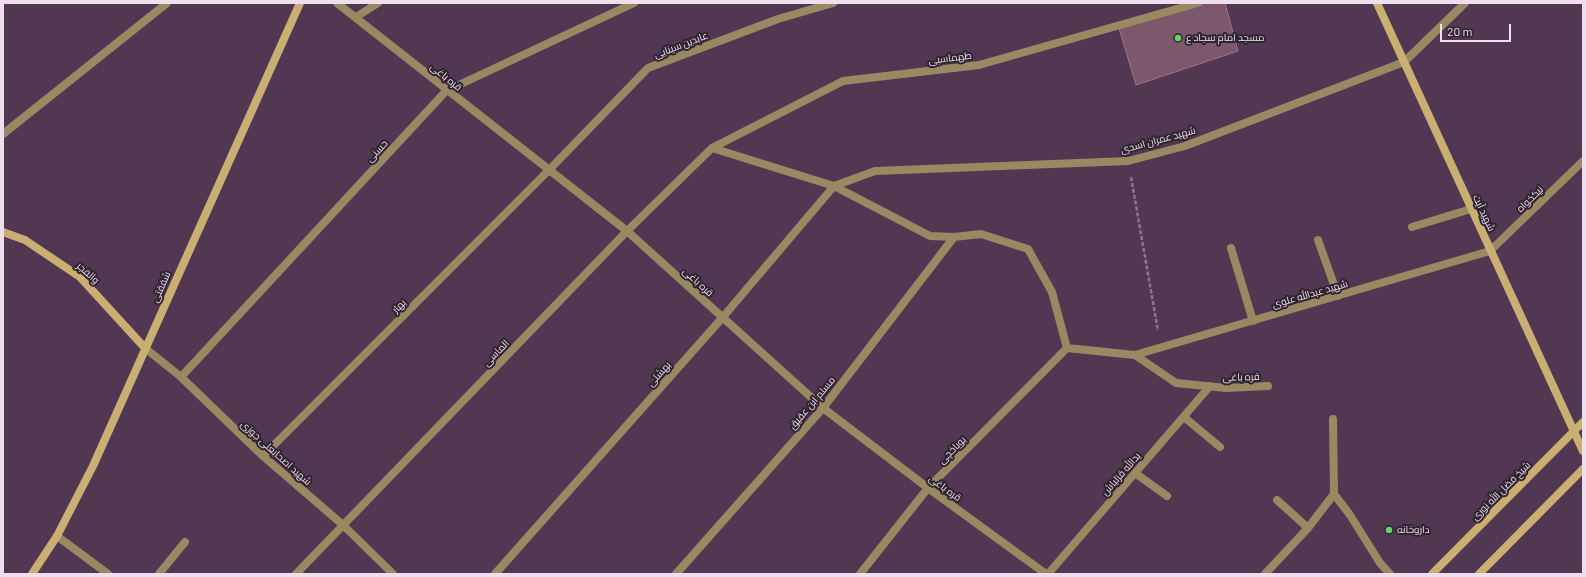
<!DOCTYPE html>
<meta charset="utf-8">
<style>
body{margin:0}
#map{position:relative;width:1586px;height:577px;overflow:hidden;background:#513752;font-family:Barlow,sans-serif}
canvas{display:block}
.frame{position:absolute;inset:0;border:4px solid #eedeee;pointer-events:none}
.scale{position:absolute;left:1440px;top:24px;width:71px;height:18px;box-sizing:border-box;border:2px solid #eedeee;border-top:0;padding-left:5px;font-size:12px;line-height:14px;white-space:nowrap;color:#eedeee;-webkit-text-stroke:3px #302430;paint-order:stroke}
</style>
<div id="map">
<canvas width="1586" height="577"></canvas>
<div class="frame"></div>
<div class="scale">20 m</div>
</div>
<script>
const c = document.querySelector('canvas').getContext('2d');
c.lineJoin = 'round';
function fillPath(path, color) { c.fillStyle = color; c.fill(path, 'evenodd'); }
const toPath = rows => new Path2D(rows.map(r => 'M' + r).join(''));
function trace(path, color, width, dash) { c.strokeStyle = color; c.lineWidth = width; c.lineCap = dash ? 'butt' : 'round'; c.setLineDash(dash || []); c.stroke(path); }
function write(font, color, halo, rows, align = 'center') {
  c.font = font + ' Barlow,Cairo,sans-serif'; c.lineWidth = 4; c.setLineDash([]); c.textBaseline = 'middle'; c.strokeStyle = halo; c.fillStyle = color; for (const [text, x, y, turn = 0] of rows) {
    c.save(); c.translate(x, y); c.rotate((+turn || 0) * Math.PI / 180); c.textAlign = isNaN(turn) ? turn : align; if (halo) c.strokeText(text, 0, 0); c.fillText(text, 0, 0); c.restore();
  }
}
const building = toPath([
 [1199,3,1225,3,1238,51,1136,85,1118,25,1199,3]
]);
fillPath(building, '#7d586c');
trace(building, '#9c758a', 1);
trace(toPath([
 [1131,177,1158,331]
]), '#8d778e', 2.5, [4, 2]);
trace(toPath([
 [337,3,627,231,823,408,928,488,1046,574],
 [356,17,378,3],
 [3,134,167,3],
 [712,148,834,186,930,236,954,237,981,234,1028,249,1052,292,1067,348],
 [1412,227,1471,209],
 [1318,240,1338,296],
 [1231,248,1253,321],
 [145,348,181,377,263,456,343,525,393,574],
 [1067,348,1135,355,1176,383,1226,388,1268,386],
 [1135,355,1490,251,1583,161],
 [181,377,446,91,634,3],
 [1184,417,1220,447],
 [1333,419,1334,494,1350,515,1380,563,1390,574],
 [263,456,549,170,648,68,778,19,833,3],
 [1135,473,1167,496],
 [1277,500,1308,528],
 [57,536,108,574],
 [159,574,185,542],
 [296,574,627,231,712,148,843,81,979,65,1198,3],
 [495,574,723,317,834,186,875,171,1128,161,1185,146,1404,62,1465,3],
 [676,574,823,408,954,237],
 [860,574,928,488,1067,348],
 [1048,574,1210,386],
 [1265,574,1308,528,1334,494]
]), '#9a8862', 8);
trace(toPath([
 [1377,3,1583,451],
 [3,232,25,240,80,277,145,348],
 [32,574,57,536,93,466,300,3],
 [1432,574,1583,422],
 [1479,574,1583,469]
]), '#cbaf72', 8);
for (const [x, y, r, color] of [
 [1178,38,4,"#60d56a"],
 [1389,530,4,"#60d56a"]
]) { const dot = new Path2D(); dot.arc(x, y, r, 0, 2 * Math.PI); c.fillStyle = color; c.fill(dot); trace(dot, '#302430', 1.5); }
write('10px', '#eedeee', '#302430', [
 ["مسجد امام سجاد ع",1186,38],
 ["داروخانه",1397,530]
], 'left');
write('10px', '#eedeee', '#302430', [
 ["عابدین سینایی",681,45,-21],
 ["طهماسبی",950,58,-7],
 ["قره باغی",446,77,39],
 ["شهید عمران اسدی",1158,140,-15],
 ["حسنی",377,151,-47],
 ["نیکخواه",1530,199,-44],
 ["شهید آیت",1484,213,65],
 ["والفجر",88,273,42],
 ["قره باغی",698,282,42],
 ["شفقتی",161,287,-66],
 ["شهید عبدالله علوی",1310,294,-16],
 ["بهار",399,306,-45],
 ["الماسی",496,353,-46],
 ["بهشتی",659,374,-48],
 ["قره باغی",1241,377,-1],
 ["مسلم ابن عقیق",812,403,-50],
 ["بویاخچی",952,450,-45],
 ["شهید اصحابعلی جوزی",276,453,42],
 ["یدالله قزلباش",1121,474,-49],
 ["قره باغی",945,488,36],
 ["شیخ فضل الله نوری",1501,491,-45]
]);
</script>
